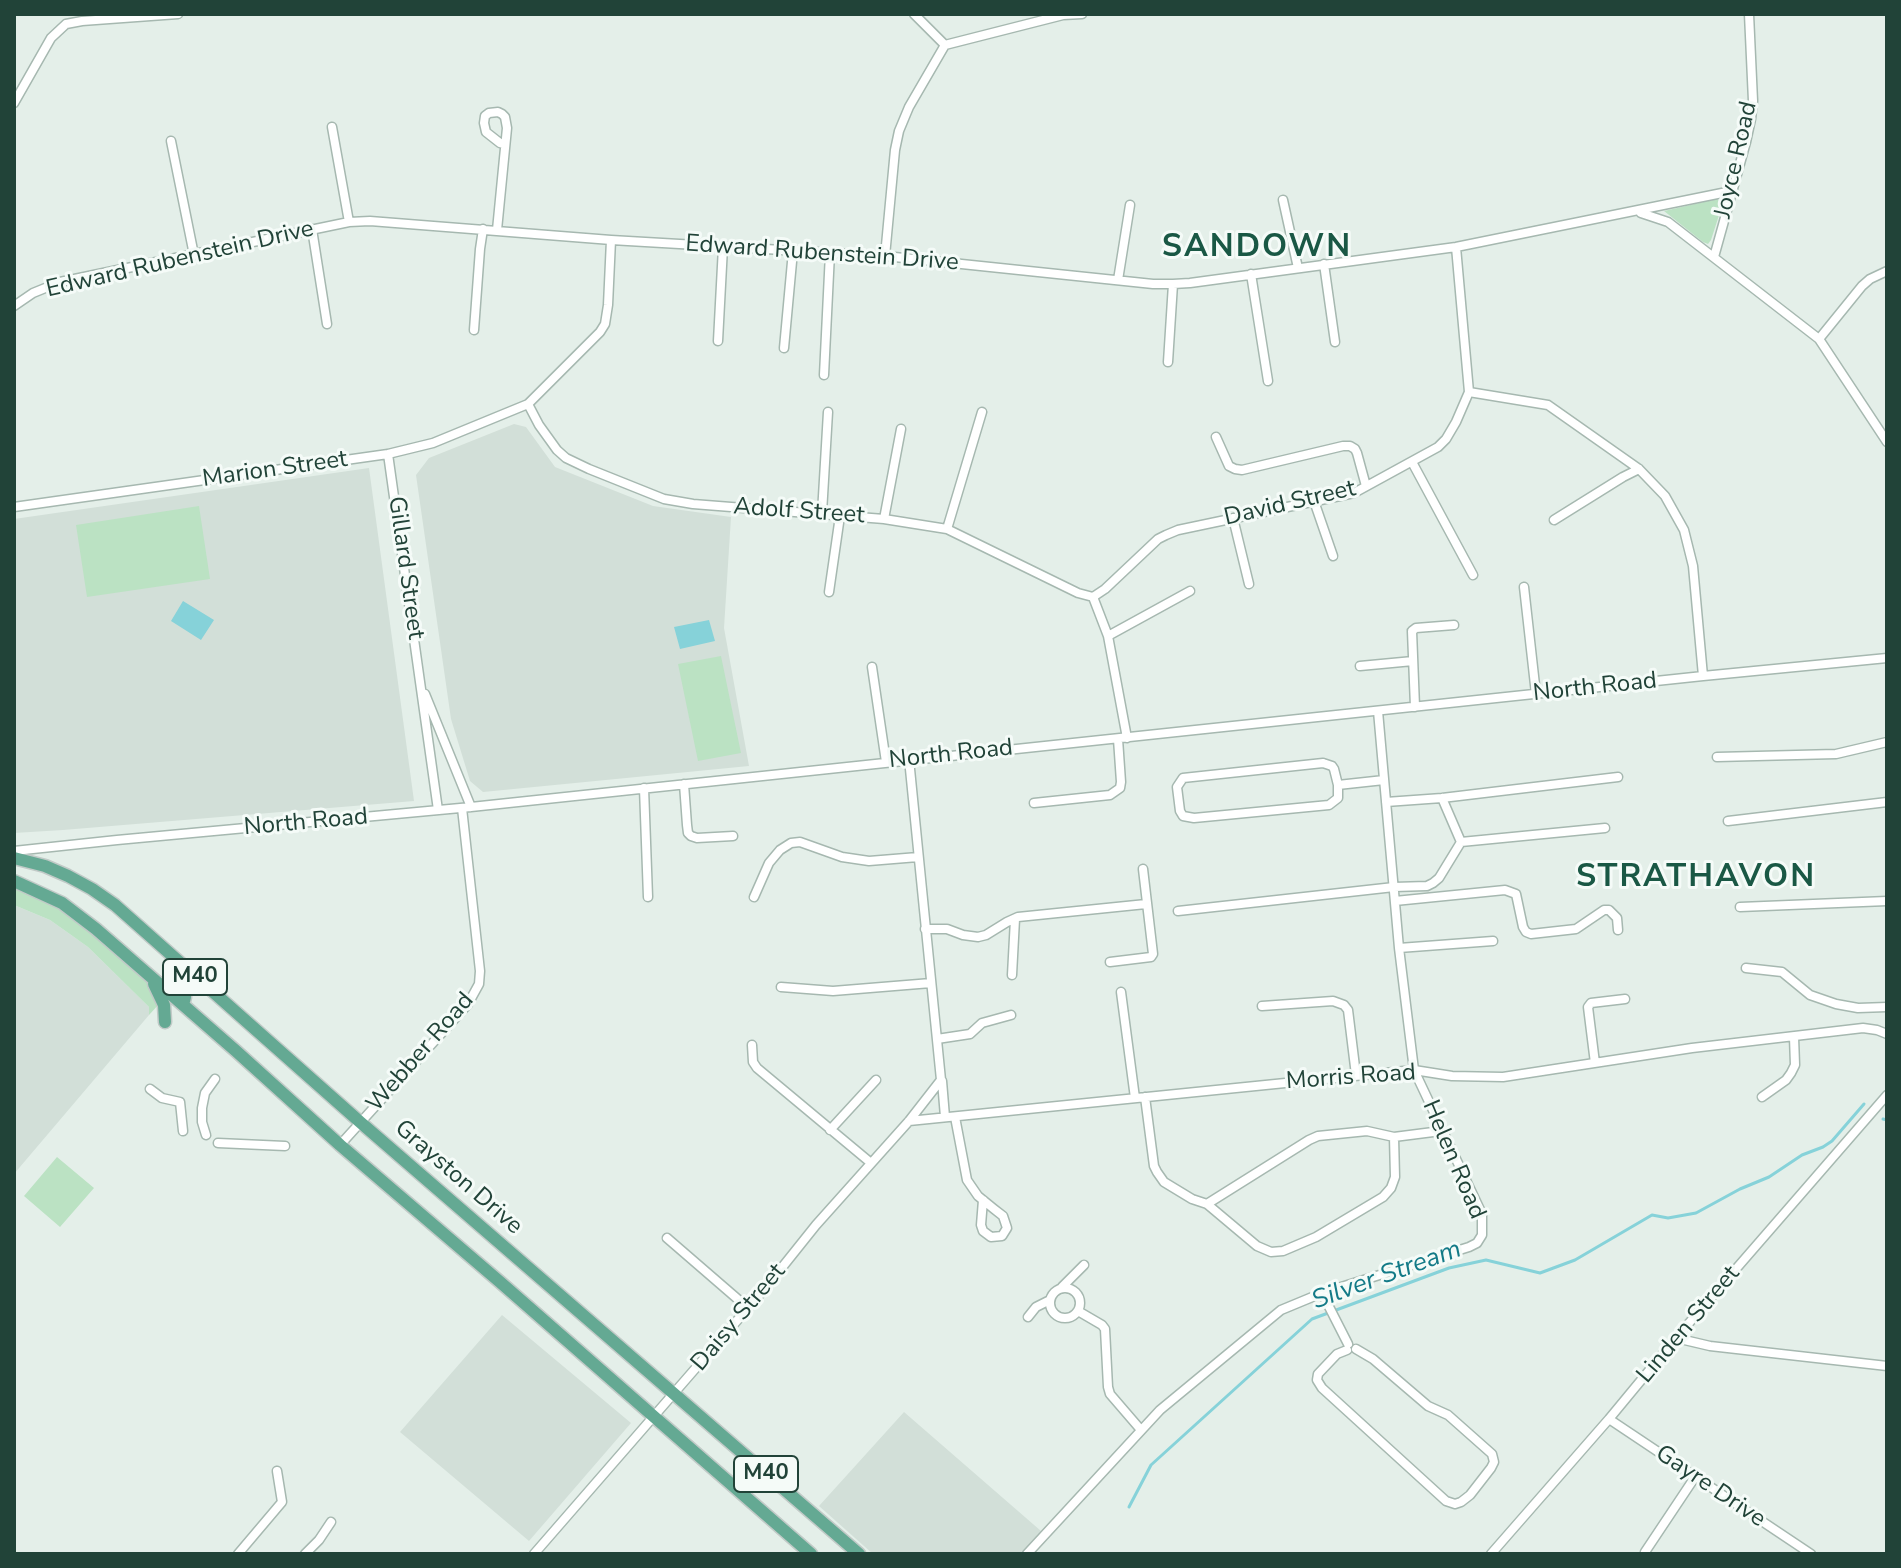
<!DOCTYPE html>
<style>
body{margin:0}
#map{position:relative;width:1901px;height:1568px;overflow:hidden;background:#e4efe9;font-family:"Nunito Sans",sans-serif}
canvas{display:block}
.frame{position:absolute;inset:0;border:16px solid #214338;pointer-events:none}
</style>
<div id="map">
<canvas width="1901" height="1568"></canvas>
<div class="frame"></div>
</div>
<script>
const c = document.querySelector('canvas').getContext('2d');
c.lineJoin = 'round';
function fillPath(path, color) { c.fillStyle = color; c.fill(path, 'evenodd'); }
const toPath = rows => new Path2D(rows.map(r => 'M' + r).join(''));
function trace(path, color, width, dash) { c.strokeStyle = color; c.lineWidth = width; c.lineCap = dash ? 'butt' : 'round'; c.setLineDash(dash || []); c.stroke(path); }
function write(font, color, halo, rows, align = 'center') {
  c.font = font + ' "Nunito Sans",sans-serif'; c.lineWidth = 6; c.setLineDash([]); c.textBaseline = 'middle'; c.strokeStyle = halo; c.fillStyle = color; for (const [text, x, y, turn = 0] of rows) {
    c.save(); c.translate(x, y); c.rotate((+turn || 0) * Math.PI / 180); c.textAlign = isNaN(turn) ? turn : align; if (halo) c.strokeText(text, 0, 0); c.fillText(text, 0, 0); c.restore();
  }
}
fillPath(toPath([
 [514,424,526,427,555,467,653,506,731,517,724,628,749,766,483,792,470,781,451,719,416,475,429,458],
 [369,468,414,801,63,830,14,833,14,519],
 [14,905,50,920,88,947,149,1007,149,1015,14,1174],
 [502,1315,631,1423,529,1541,400,1432],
 [904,1412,1041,1531,1021,1554,873,1554,819,1506]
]), '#d2dfd8');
fillPath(toPath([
 [1717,199,1721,202,1722,206,1711,240,1708,244,1703,242,1664,211],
 [199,506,210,579,87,597,76,525],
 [721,656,741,753,698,761,678,664],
 [14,883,43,894,171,991,149,1015,149,1007,88,947,50,920,14,905],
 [57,1157,94,1188,60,1227,24,1196]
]), '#bbe2c3');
fillPath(toPath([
 [183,601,214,620,201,640,171,621],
 [709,620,715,641,680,649,674,627]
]), '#86d2d9');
trace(toPath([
 [1883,1119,1887,1120],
 [1129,1507,1151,1465,1312,1319,1449,1268,1486,1260,1540,1273,1575,1260,1652,1215,1668,1218,1696,1213,1740,1189,1769,1177,1802,1155,1823,1147,1832,1141,1864,1104]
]), '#86d2d9', 3);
const street = toPath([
 [914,14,945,45],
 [945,45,1063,15,1082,14],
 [14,103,51,38,66,24,82,21,178,14],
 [332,127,349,222],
 [171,141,194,255],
 [1283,200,1298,268],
 [1641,213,1668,222,1819,339,1887,442],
 [312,229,327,324],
 [497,230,507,128,505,117,502,114,498,112,489,113,485,116,484,123,486,132,500,143,504,144],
 [885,256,895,150,899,131,909,107,945,45],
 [1714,257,1746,142,1751,119,1753,101,1749,14],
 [1324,264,1335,342],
 [1251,274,1268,381],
 [1118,280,1130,205],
 [14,306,33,293,60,282,349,222,370,221,611,240,885,256,1153,284,1173,284,1190,283,1456,247,1732,191],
 [474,330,480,249,483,229],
 [1819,339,1862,286,1870,279,1887,271],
 [718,341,723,247],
 [784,348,793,251],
 [1168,362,1173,284],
 [824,375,830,253],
 [1469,392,1548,405,1639,469,1665,496,1684,530,1693,566,1703,676],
 [528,404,539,425,557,450,566,458,589,469,664,499,693,504,884,519,947,529,1078,593,1093,597],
 [1216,437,1229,466,1235,469,1242,470,1343,446,1350,446,1355,449,1357,453,1366,486],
 [388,454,438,810],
 [1412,462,1473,575],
 [1314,501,1333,556],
 [14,507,388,454,433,443,528,404,600,332,605,324,608,305,611,240],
 [822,513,828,412],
 [1233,518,1249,584],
 [884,519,901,429],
 [1554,520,1623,477,1639,469],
 [947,529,982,412],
 [1524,587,1536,694],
 [829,592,840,516],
 [1108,636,1190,591],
 [1360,666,1413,661],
 [872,667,886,762],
 [425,694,471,807],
 [1415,707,1412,631,1416,628,1454,625],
 [1127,738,1108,636,1093,597,1105,589,1158,539,1166,535,1178,530,1354,493,1438,447,1446,439,1456,422,1469,392,1456,247],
 [1717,757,1836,754,1887,742],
 [1323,763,1332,766,1334,769,1338,785,1338,798,1329,805,1194,818,1183,816,1180,811,1177,787,1183,778,1323,763],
 [684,784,687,825,688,833,691,836,697,838,733,836],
 [1338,785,1384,780],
 [644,788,648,897],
 [1442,798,1461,842],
 [1386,802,1442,798,1618,777],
 [1034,803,1110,795,1120,788,1121,782,1118,739],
 [1728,821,1887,802],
 [1461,842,1605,828],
 [14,851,117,840,471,807,1703,676,1887,658],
 [754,897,769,863,780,850,791,843,800,842,842,857,869,861,918,857],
 [1395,901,1505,890,1516,894,1523,927,1526,932,1531,934,1576,929,1604,910,1609,910,1617,918,1618,930],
 [1740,907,1887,901],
 [1178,911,1394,887,1427,886,1433,883,1439,878,1461,842],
 [925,929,947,929,963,935,978,937,986,935,1007,922,1018,917,1146,904],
 [1399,948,1493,941],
 [1110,962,1151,957,1153,954,1143,869],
 [1746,968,1782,972,1810,995,1836,1004,1858,1008,1887,1007],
 [1012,975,1015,919],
 [781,987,833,991,931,983],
 [1121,992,1135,1098],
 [1262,1006,1333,1001,1344,1005,1348,1010,1356,1075],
 [937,1039,970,1034,982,1023,1011,1015],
 [752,1045,753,1062,757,1068,871,1163],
 [1595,1063,1588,1007,1591,1003,1625,999],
 [942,1081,945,1117],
 [150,1089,162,1098,180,1102,183,1131],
 [1145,1097,1154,1166,1157,1172,1164,1182,1192,1199,1207,1204,1257,1246,1271,1252,1283,1251,1316,1237,1383,1197,1391,1188,1395,1177,1394,1137],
 [1762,1097,1786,1080,1791,1073,1795,1065,1794,1037],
 [955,1117,967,1180,978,1196,994,1209,1003,1216,1007,1228,1002,1236,991,1237,983,1231,981,1225,983,1200],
 [909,1121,1414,1070,1452,1076,1503,1077,1692,1048,1863,1028,1877,1030,1887,1034],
 [830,1130,876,1080],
 [206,1135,202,1122,202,1108,205,1093,215,1079],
 [218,1143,285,1146],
 [340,1145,468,1004,479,984,480,971,462,808],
 [1207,1204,1309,1140,1318,1136,1367,1131,1394,1137,1441,1131],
 [667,1238,748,1308],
 [1062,1287,1084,1265],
 '1050 1303a15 15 0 1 1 30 0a15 15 0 1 1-30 0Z',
 [1322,1293,1348,1344],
 [1078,1311,1102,1325,1105,1329,1108,1387,1110,1394,1141,1430],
 [1028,1317,1036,1307,1050,1300],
 [1676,1338,1710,1346,1887,1366],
 [1347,1350,1337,1354,1318,1374,1317,1380,1322,1388,1446,1501,1455,1504,1461,1502,1470,1495,1491,1468,1494,1462,1492,1454,1448,1415,1428,1406,1373,1359,1356,1349],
 [1609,1419,1811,1554],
 [1645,1552,1695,1477],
 [238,1554,282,1502,277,1471],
 [305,1554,319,1540,331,1522],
 [534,1554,768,1285,816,1225,909,1121,941,1080,909,759],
 [1027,1554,1160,1410,1281,1310,1322,1293,1469,1247,1477,1243,1482,1235,1482,1214,1414,1070,1399,948,1378,711],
 [1491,1554,1609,1419,1676,1338,1887,1095]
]);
const primary = toPath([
 [14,858,45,866,68,876,92,889,115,905,360,1122,859,1554],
 [14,881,62,903,96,929,236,1051,340,1145,500,1282,811,1554],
 [173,959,184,987,185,997,183,1005],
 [154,984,164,1005,165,1022]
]);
trace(street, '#a6b8b0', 11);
trace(primary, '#c1cac7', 15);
trace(street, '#fff', 8);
trace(primary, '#64a993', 12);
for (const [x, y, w] of [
 [195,977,64],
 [766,1474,64]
]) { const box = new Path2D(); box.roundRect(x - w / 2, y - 18, w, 36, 6); c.fillStyle = '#f5fbf8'; c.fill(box); trace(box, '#214338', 2); }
write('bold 22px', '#214338', null, [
 ["M40",195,977],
 ["M40",766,1474]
]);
write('24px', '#214338', '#f5fbf8', [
 ["Joyce Road",1737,160,-77],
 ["Edward Rubenstein Drive",822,254,4],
 ["Edward Rubenstein Drive",180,260,-13],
 ["Marion Street",275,470,-8],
 ["David Street",1290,504,-13],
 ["Adolf Street",799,512,4],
 ["Gillard Street",405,568,82],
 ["North Road",1595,688,-6],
 ["North Road",951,755,-6],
 ["North Road",306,823,-5],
 ["Webber Road",421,1053,-49],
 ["Morris Road",1351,1078,-4],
 ["Helen Road",1453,1160,67],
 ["Grayston Drive",458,1178,41],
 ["Daisy Street",739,1318,-50],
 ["Linden Street",1689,1325,-50],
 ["Gayre Drive",1710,1487,34]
]);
write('italic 26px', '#137a87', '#f5fbf8', [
 ["Silver Stream",1387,1276,-20]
]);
c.letterSpacing = '2px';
write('bold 32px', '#1a5845', '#f5fbf8', [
 ["SANDOWN",1257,248],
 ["STRATHAVON",1696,878]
]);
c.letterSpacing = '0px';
</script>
